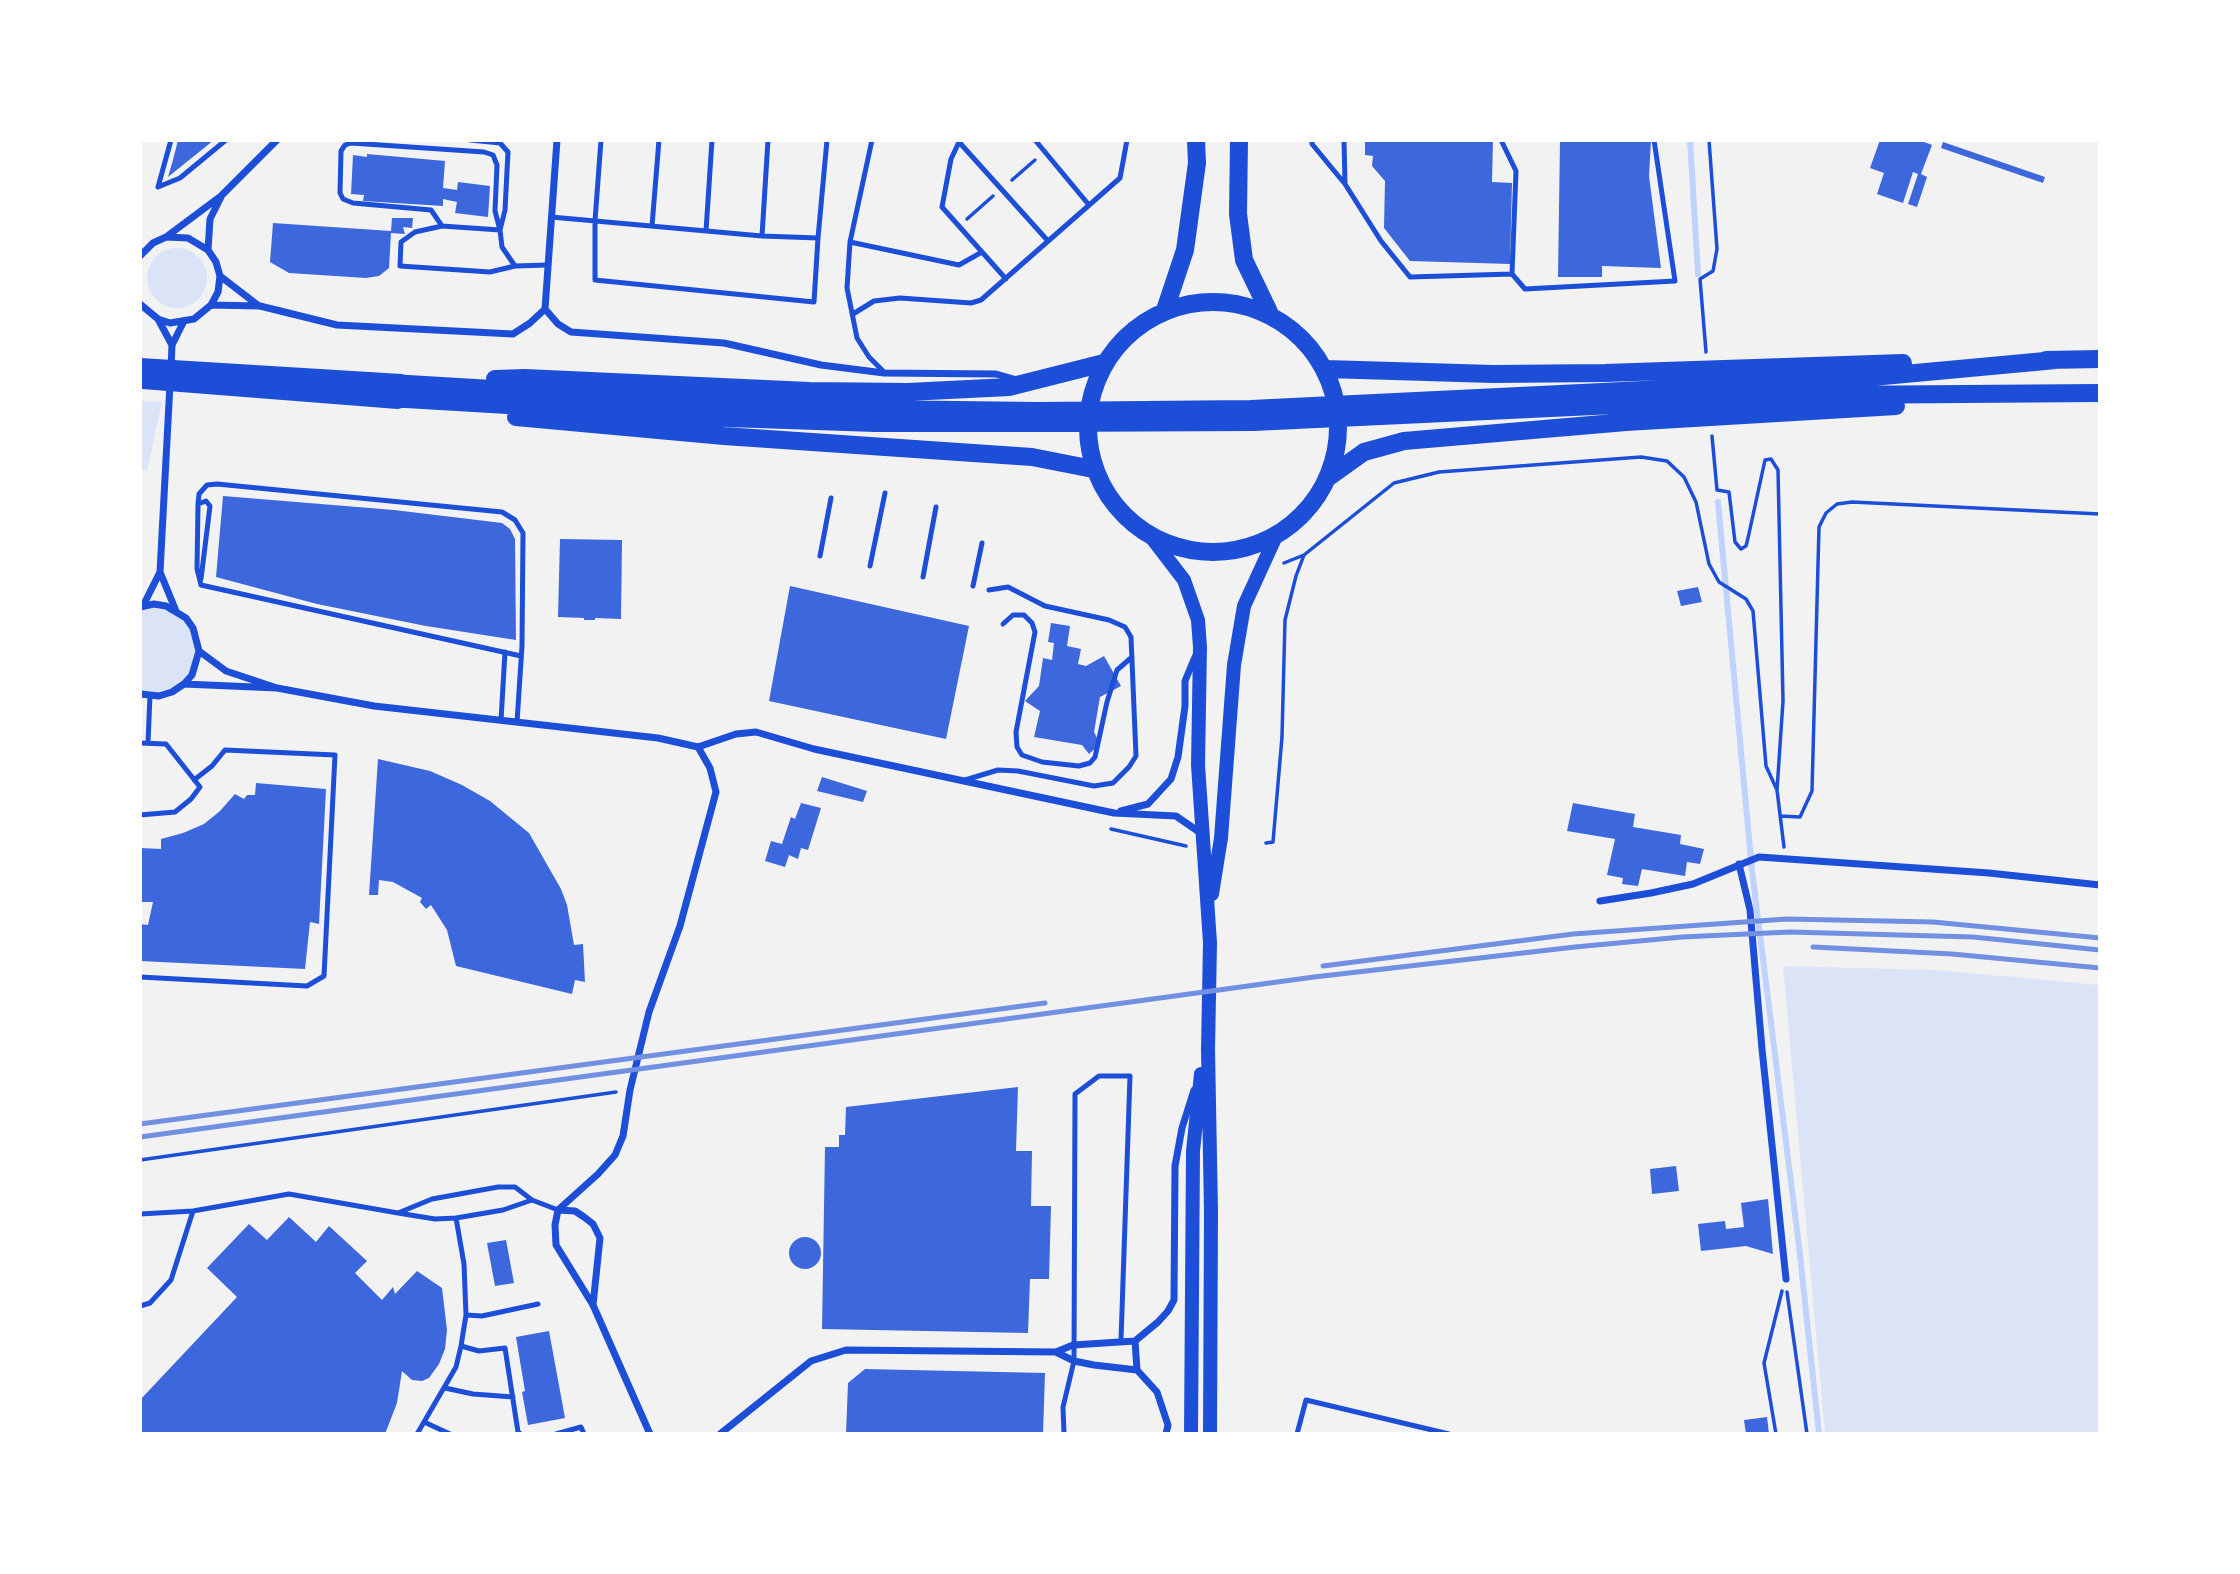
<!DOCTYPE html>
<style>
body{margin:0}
#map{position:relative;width:2240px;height:1574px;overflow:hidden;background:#f2f2f2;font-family:Jost,sans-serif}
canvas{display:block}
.frame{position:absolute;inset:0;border:142px solid #fff;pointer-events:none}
</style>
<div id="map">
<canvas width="2240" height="1574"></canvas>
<div class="frame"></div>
</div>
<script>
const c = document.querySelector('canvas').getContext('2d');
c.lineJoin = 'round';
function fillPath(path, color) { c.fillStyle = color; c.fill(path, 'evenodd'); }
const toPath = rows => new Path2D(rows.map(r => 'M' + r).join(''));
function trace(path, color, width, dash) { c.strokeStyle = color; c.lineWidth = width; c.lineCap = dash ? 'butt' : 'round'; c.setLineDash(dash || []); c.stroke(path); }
fillPath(toPath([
 '147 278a30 30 0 1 1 60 0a30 30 0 1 1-60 0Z',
 [140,401,162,402,147,471,140,470],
 [155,605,186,619,199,651,192,675,172,692,140,694,140,607],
 [1783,966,1936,970,2100,985,2100,1434,1825,1434]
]), '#dbe4f7');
trace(toPath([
 [1690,140,1698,274],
 [1718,502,1752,871,1799,1246,1819,1434]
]), '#bfd3fe', 6);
fillPath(toPath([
 [178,140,214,140,168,177,173,160],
 [1365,140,1493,140,1492,182,1512,183,1510,264,1410,261,1384,228,1385,181,1372,166,1373,156,1365,155],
 [1560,140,1651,141,1649,176,1661,268,1602,266,1602,277,1558,277],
 [1880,140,1919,140,1932,145,1921,174,1927,177,1917,207,1908,204,1918,174,1913,172,1903,203,1877,194,1884,173,1870,168],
 [1943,142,2045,177,2043,183,1941,148],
 [367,154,445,161,443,188,457,190,458,182,490,186,488,217,455,213,457,202,443,199,443,206,363,201,364,195,351,194,353,155,367,157],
 [392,218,413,218,412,228,403,227,405,234,391,233,389,268,379,276,366,278,289,273,270,262,273,223,391,231],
 [223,496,394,510,502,523,510,529,515,539,516,640,426,626,317,604,216,577],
 [560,539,622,540,621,619,595,618,595,620,584,620,584,618,558,617],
 [790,586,969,626,946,739,769,701],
 [1698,587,1702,602,1681,606,1677,591],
 [1051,623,1070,626,1067,646,1081,649,1078,664,1086,666,1104,656,1121,686,1100,697,1094,732,1100,744,1089,754,1082,745,1034,737,1040,711,1025,701,1039,686,1043,658,1052,660,1054,643,1048,642],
 [378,759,430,771,462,785,490,801,529,833,561,889,567,905,574,945,583,944,585,982,575,980,572,994,456,966,447,930,431,905,426,909,420,902,422,898,393,882,379,880,378,895,369,895],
 [822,777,867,791,863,802,817,791],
 [256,783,326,789,319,924,310,922,305,969,140,961,140,924,148,925,153,902,140,902,140,848,161,849,161,839,183,833,204,824,220,811,235,794,244,799,247,795,255,795],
 [801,803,821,808,808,850,801,848,798,859,789,855,785,867,765,861,771,841,782,844,791,817,795,819],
 [1573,803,1635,814,1633,827,1681,835,1680,844,1704,849,1700,864,1687,862,1685,876,1642,869,1638,886,1622,884,1623,878,1607,875,1615,839,1567,831],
 [1018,1087,1016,1151,1032,1151,1031,1206,1051,1206,1049,1279,1030,1279,1028,1333,822,1329,825,1147,839,1147,839,1135,845,1135,846,1107],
 [1676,1166,1679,1191,1652,1194,1650,1169],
 [1768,1199,1773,1254,1746,1246,1701,1251,1698,1224,1725,1221,1726,1229,1744,1227,1741,1203],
 [289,1217,316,1242,329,1226,367,1261,355,1273,382,1300,393,1287,395,1294,417,1271,442,1288,447,1330,445,1349,439,1364,429,1378,422,1381,412,1380,402,1371,397,1403,385,1434,140,1434,140,1400,237,1297,207,1268,249,1224,267,1240],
 '789 1253a16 16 0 1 1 32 0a16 16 0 1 1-32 0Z',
 [506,1240,514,1283,495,1286,487,1243],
 [549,1331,565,1418,528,1425,522,1392,525,1391,516,1337],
 [865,1369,1045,1373,1043,1434,846,1434,848,1383],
 [1767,1417,1769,1434,1746,1434,1744,1420]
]), '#3d67dc');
trace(toPath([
 [1012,180,1035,160],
 [967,219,993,196],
 [1706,352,1700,279,1713,271,1717,249,1709,140],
 [1712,436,1717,490,1729,492,1735,542,1741,549,1746,546,1748,538,1765,460,1771,459,1778,470,1783,701,1777,790,1784,847],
 [1284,563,1304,555],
 [1780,816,1800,817,1812,791,1819,527,1826,513,1837,504,1852,502,2100,514],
 [1111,829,1186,846],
 [1266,843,1273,842,1282,737,1285,620,1296,576,1304,555,1394,483,1439,472,1641,457,1667,461,1684,477,1696,502,1709,564,1719,582,1746,599,1753,611,1766,766,1777,790],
 [140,1160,616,1092],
 [1787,1292,1807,1434],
 [1776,1434,1764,1363,1782,1291]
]), '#1d4ed8', 3.5);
trace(toPath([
 [171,140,158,187,180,178,226,140],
 [470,140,500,143,508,152,505,210,500,230,502,247,515,266],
 [601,140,595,221,595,280,814,302,818,238],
 [872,140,850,242,847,288,857,338,869,357,884,372],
 [960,140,951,159,942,207,1006,279],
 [1035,140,1089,205],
 [1312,140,1312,144,1345,184,1381,241,1410,277,1512,274,1525,289,1675,281,1654,140],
 [1344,140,1345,184],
 [1501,140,1516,171,1512,274],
 [959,142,1048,241],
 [551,217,762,236,818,238,827,140],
 [442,226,431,210,353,203,343,199,340,193,341,151,345,145,351,143,484,152,493,155,497,165,495,211,500,230,442,226,415,232,401,242,400,266,490,272,515,266,548,265],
 [652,226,659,140],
 [706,231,712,140],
 [762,236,768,140],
 [850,242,959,265,982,252],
 [853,314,874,301,900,298,971,303,981,300,1120,178,1127,140],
 [198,504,206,501,210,506,201,579],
 [820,556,831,498],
 [870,566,885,493],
 [923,577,936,507],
 [201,585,197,569,198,504,199,494,207,485,217,484,502,512,515,520,523,533,522,646,517,722],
 [201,585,521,656],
 [973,586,982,543],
 [1003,624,1013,615,1024,615,1032,623,1035,632,1016,732,1017,747,1022,755,1042,762,1079,766,1090,763,1095,757,1107,702,1117,670,1132,657],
 [501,720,505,652],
 [140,743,166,744,200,787,191,799,175,812,140,815],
 [148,743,150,695],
 [965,780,998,770,1018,771,1094,786,1113,783,1129,767,1136,756,1131,637,1125,627,1109,620,1045,606,1008,587,989,590],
 [140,977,307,986,324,976,335,755,225,750,212,766,194,780],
 [532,1200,503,1210,456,1218,435,1219,398,1213,432,1199,498,1187,515,1187,532,1200,558,1210],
 [140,1214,193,1211,289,1194,398,1213],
 [140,1306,150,1303,171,1280,193,1211],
 [466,1315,482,1316,538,1304],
 [461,1346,479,1351,505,1348,518,1432,521,1434],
 [445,1388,473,1394,513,1397],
 [417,1434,424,1422],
 [450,1434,424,1422,456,1367,461,1346,466,1315,464,1264,456,1218],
 [556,1434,581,1427,584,1434],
 [1064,1434,1063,1407,1074,1361,1075,1094,1099,1076,1130,1076,1121,1340],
 [1297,1434,1306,1400,1449,1434]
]), '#1d4ed8', 5);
trace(toPath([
 [166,237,221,196,277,140],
 [208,250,210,219,221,197],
 [140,256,153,243,166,237,188,238,208,250,216,262,220,276,218,292,211,305,194,319,170,323,158,319,140,304],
 [220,276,259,306],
 [211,305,260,306,337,325,513,334,530,323,545,309],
 [545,309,558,324,571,332,724,343,821,365,884,373,996,374,1017,380],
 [545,309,557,140],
 [158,319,172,345],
 [171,369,172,345,183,323],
 [160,572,170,384],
 [143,606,160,572,176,611],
 [140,607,154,604,166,606,186,618,193,628,199,651,192,675,184,684,172,692,159,696,140,694],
 [184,684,277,688,226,671,199,651],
 [277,688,374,706,658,738,698,747,736,734,756,732,814,749,1114,813,1176,816,1202,834],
 [1121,811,1148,804,1171,779,1178,757,1185,706,1185,681,1195,657],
 [1739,864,1750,910,1762,1049,1786,1279],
 [1600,901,1651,893,1693,884,1759,857,1989,873,2100,885],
 [558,1210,575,1211,584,1217,593,1224,600,1238,593,1305],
 [1135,1341,1158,1322,1168,1311,1174,1300,1175,1166,1182,1128,1194,1090],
 [1135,1341,1137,1370,1157,1392,1168,1425,1166,1434],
 [1056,1352,1074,1361,1094,1365,1137,1370],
 [650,1434,593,1305,556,1245,555,1225,558,1210,598,1174,615,1155,623,1136,630,1090,649,1012,680,926,716,792,710,768,698,747],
 [720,1434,811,1361,846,1350,1056,1352,1073,1345,1135,1341]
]), '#1d4ed8', 7);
trace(toPath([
 [1151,537,1184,580,1198,620,1200,647,1198,765,1210,943,1208,1049,1211,1212,1210,1434],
 [1212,894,1221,838,1234,665,1244,606,1276,536],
 [1191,1434,1193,1151,1201,1074]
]), '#1d4ed8', 14);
trace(toPath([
 [1239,140,1238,214,1244,260,1269,312],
 '1088 427a125 125 0 1 1 250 0a125 125 0 1 1-250 0Z',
 [1165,310,1185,250,1197,163,1196,140],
 [2046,360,2100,359],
 [140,367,401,383],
 [1326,369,1493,374,1605,373,1903,363],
 [495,379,525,378,809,391,908,392,1009,387,1104,363],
 [143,380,398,400],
 [391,383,727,403,874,409,1038,411,1251,409,1829,381,2056,360],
 [389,398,728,418,875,423,1036,423,1253,422,1828,395,2100,393],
 [516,417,724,436,1032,457,1093,469],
 [1329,477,1364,452,1404,441,1626,422,1896,406]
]), '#1d4ed8', 18);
trace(toPath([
 [1813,947,1952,954,2100,968],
 [1323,966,1573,934,1787,919,1933,922,2100,938],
 [140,1124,1045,1003],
 [140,1137,1314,977,1575,947,1682,937,1790,932,1973,937,2100,950]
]), '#7290e2', 5);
</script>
